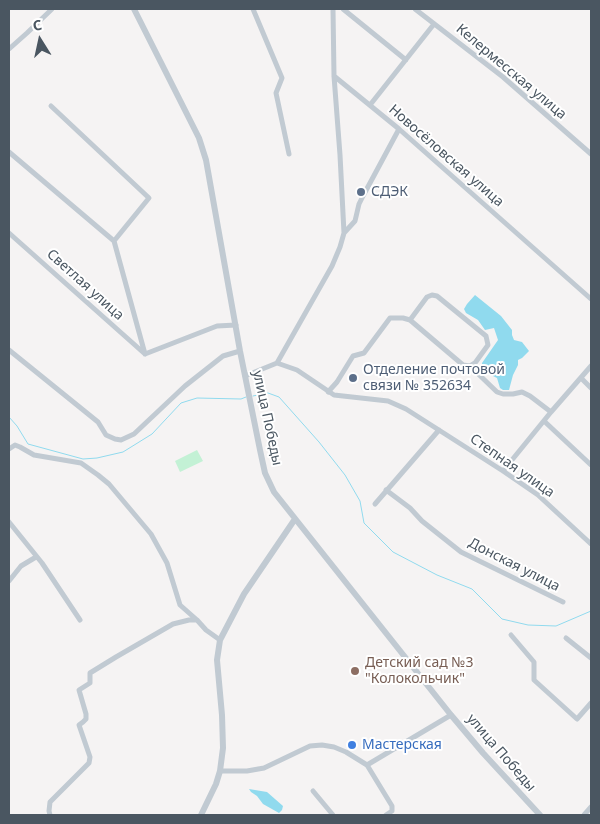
<!DOCTYPE html>
<meta charset="utf-8">
<style>
body{margin:0}
#map{position:relative;width:600px;height:824px;overflow:hidden;background:#f5f3f3;font-family:"Noto Sans",sans-serif}
canvas{display:block}
.frame{position:absolute;inset:0;border:10px solid #4a5661;pointer-events:none}
.north{position:absolute;left:15px;top:15px;width:50px;height:50px;-webkit-text-stroke:4px #fff;paint-order:stroke;rotate:350deg;font-size:14px;font-weight:700;line-height:20px;text-align:center;color:#4a5661}
.north::after{content:'';display:block;margin:auto;width:18px;height:22px;background:#4a5661;clip-path:polygon(50% 0,100% 100%,50% 72%,0 100%)}
</style>
<div id="map">
<canvas width="600" height="824"></canvas>
<div class="frame"></div>
<div class="north">С</div>
</div>
<script>
const c = document.querySelector('canvas').getContext('2d');
c.lineJoin = 'round';
function fillPath(path, color) { c.fillStyle = color; c.fill(path, 'evenodd'); }
const toPath = rows => new Path2D(rows.map(r => 'M' + r).join(''));
function trace(path, color, width, dash) { c.strokeStyle = color; c.lineWidth = width; c.lineCap = dash ? 'butt' : 'round'; c.setLineDash(dash || []); c.stroke(path); }
function write(font, color, halo, rows, align = 'center') {
  c.font = font + ' "Noto Sans",sans-serif'; c.lineWidth = 4; c.setLineDash([]); c.textBaseline = 'middle'; c.strokeStyle = halo; c.fillStyle = color; for (const [text, x, y, turn = 0] of rows) {
    c.save(); c.translate(x, y); c.rotate((+turn || 0) * Math.PI / 180); c.textAlign = isNaN(turn) ? turn : align; if (halo) c.strokeText(text, 0, 0); c.fillText(text, 0, 0); c.restore();
  }
}
fillPath(toPath([
 [197,450,203,461,180,472,175,461]
]), '#c3f1d5');
fillPath(toPath([
 [475,295,501,316,512,330,512,335,514,340,522,342,529,351,522,358,518,360,518,365,513,375,509,390,503,390,500,388,497,378,485,372,482,367,482,363,498,340,494,328,485,330,478,320,466,313,464,309,467,304],
 [249,789,267,792,283,806,282,810,279,813,263,804,257,796,251,792]
]), '#90daee');
trace(toPath([
 [253,396,268,393,279,397,319,442,345,475,360,501,364,523,393,552,437,575,472,589,502,619,528,625,556,626,591,611],
 [9,417,17,426,28,444,83,459,97,458,123,452,152,434,181,403,197,398,241,399,246,397]
]), '#90daee', 1);
trace(toPath([
 [253,9,282,78,276,93,289,154],
 [343,9,406,60],
 [415,9,503,77,591,154],
 [9,49,27,33,52,9],
 [334,76,399,129,591,299],
 [370,105,434,24],
 [51,106,149,198,114,241],
 [9,152,114,241,145,354],
 [9,233,145,354],
 [344,233,355,221,359,204,363,196,399,129],
 [9,350,98,422,106,435,115,439,121,440,134,434,185,386,223,356,240,351],
 [145,354,217,326,236,325],
 [277,363,297,370,334,395,388,401,406,409,503,471,538,495,591,544],
 [470,366,475,363,488,345,486,336,437,296,432,295,427,297,410,320,463,365,470,366,497,392,503,394,513,394,522,392,530,396,551,412],
 [245,376,277,363,332,266,340,247,344,233,340,155,334,76,333,9],
 [581,378,591,388],
 [328,392,337,382,353,356,364,353,390,318,403,318,410,320],
 [544,421,591,465],
 [9,449,15,445,20,447,34,455,81,463,98,475,109,484,151,534,167,563,180,605,197,620,206,630,220,640],
 [503,471,551,412,591,366],
 [386,490,410,508,422,521,461,552,563,602],
 [375,504,439,430],
 [9,522,42,563,80,620],
 [9,581,21,566,36,557],
 [511,635,534,662,534,680,577,719,591,703],
 [566,638,591,658],
 [367,765,451,715],
 [220,771,247,771,264,768,310,746,322,745,334,747,346,752,367,765,392,806,392,811,386,815],
 [313,791,333,815],
 [50,815,49,811,50,802,89,763,90,757,79,725,83,722,86,719,86,714,79,690,90,683,90,673,116,657,173,624,189,620,197,620],
 [584,815,591,807]
]), '#c1cad2', 5);
trace(toPath([
 [134,9,199,138,206,160,240,351,260,450,265,473,274,492,451,715,483,753,540,815],
 [201,815,216,784,220,771,223,748,222,715,217,660,220,640,244,594,295,519]
]), '#c1cad2', 6);
for (const [x, y, r, color] of [
 [361,192,5,"#5c6f8a"],
 [353,378,5,"#5c6f8a"],
 [355,671,5,"#8d6e63"],
 [352,745,5,"#3f7fe0"]
]) { const dot = new Path2D(); dot.arc(x, y, r, 0, 2 * Math.PI); c.fillStyle = color; c.fill(dot); trace(dot, '#fff', 2); }
write('14px', '#4a5661', '#fff', [
 ["Келермесская улица",511,72,40],
 ["Новосёловская улица",446,156,41],
 ["Светлая улица",85,285,42],
 ["улица Победы",267,418,78],
 ["Степная улица",512,466,35],
 ["Донская улица",514,565,27],
 ["улица Победы",501,753,49]
]);
write('14px', '#4e5e75', '#fff', [
 ["СДЭК",371,192],
 ["Отделение почтовой",363,370],
 ["связи № 352634",363,386]
], 'left');
write('14px', '#785e54', '#fff', [
 ["Детский сад №3",365,663],
 ["\"Колокольчик\"",365,679]
], 'left');
write('14px', '#366cbe', '#fff', [
 ["Мастерская",362,745]
], 'left');
</script>
